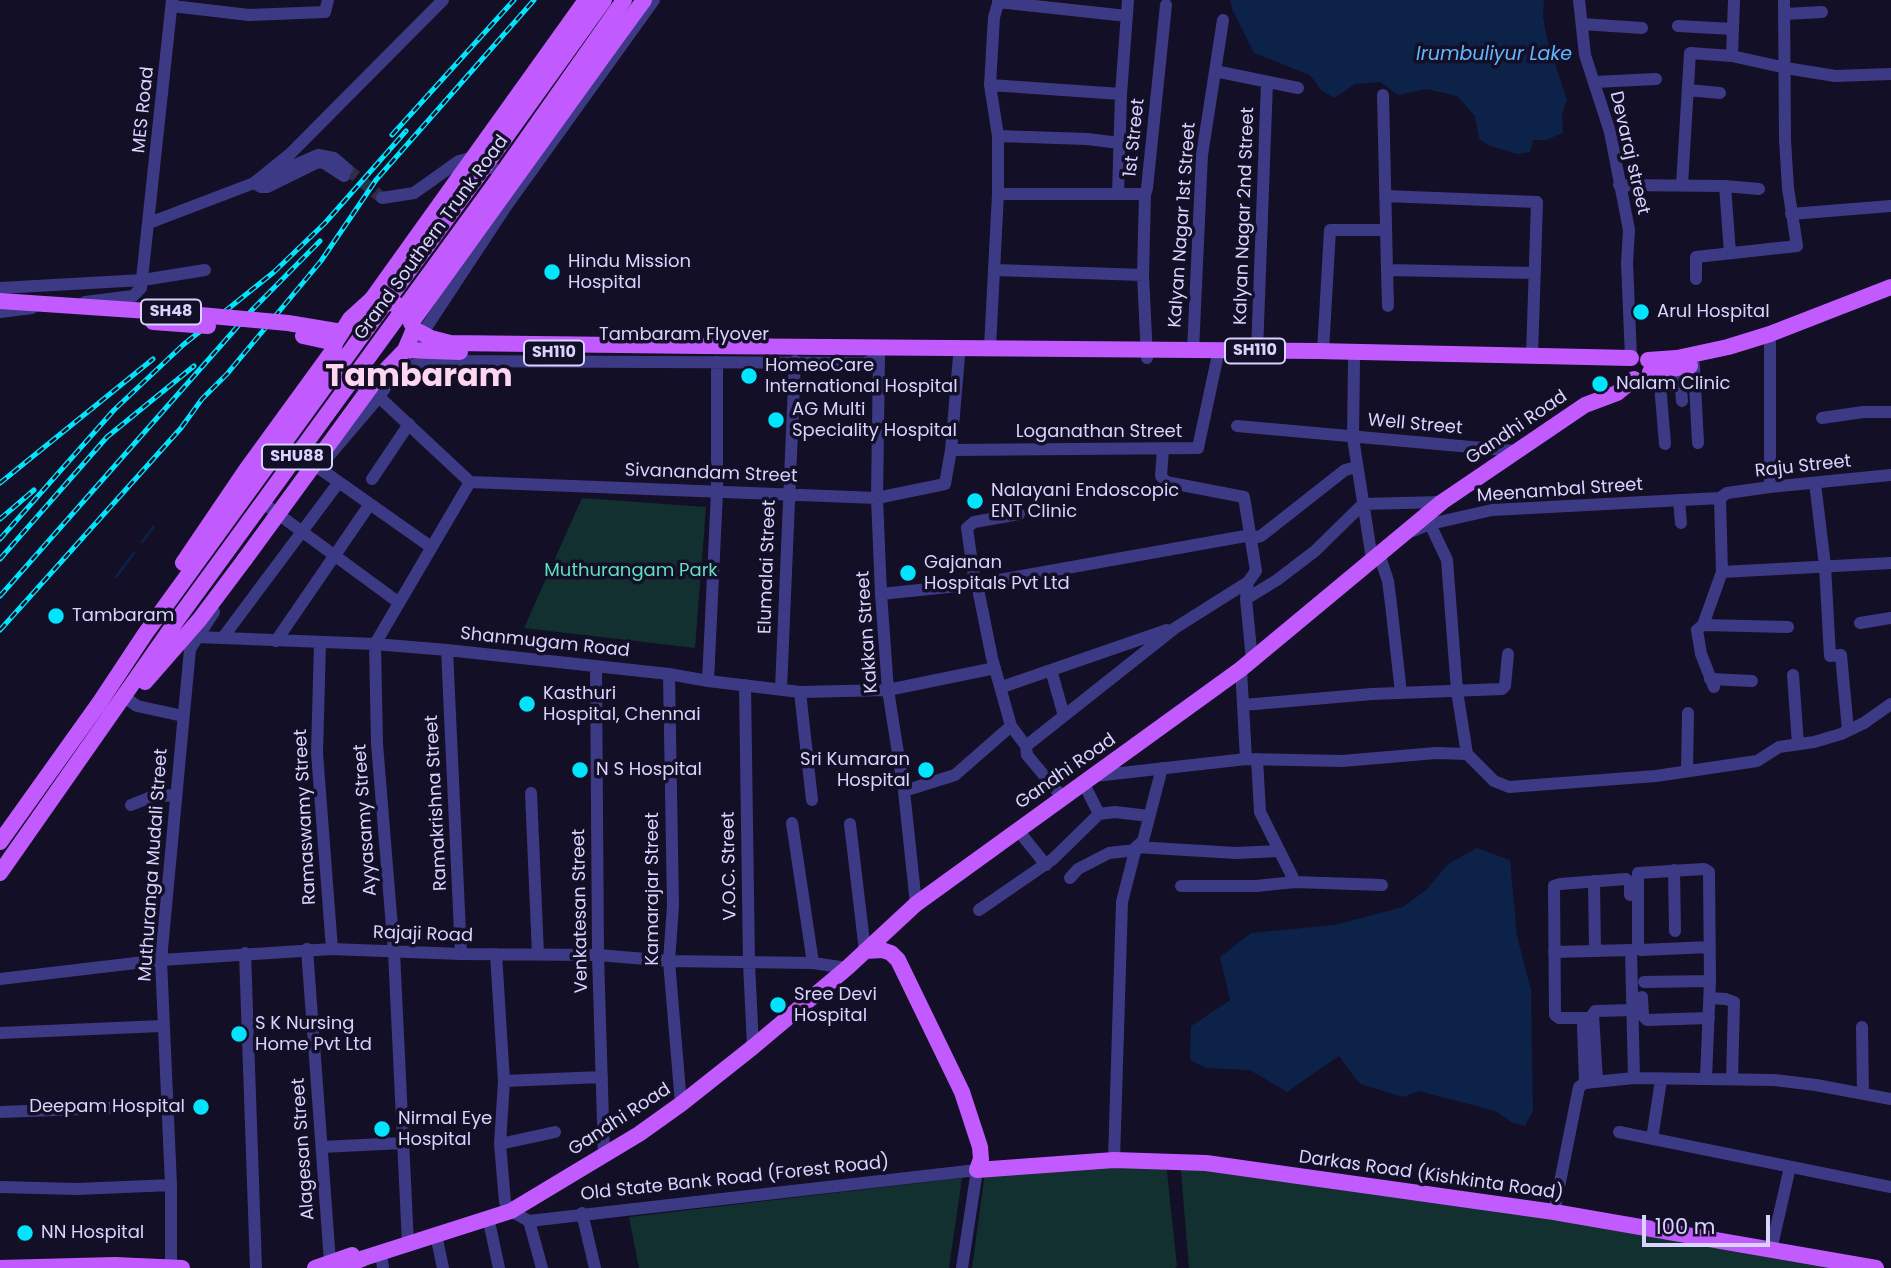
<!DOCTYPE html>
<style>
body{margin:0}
#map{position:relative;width:1891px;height:1268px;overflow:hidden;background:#130f26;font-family:Poppins,sans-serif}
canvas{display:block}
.scale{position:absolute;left:1642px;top:1215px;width:128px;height:32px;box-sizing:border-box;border:4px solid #d9d4ff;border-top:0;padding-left:9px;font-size:21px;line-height:24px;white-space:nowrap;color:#d9d4ff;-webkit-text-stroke:5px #130f26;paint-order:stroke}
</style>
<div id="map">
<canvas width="1891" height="1268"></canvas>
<div class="scale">100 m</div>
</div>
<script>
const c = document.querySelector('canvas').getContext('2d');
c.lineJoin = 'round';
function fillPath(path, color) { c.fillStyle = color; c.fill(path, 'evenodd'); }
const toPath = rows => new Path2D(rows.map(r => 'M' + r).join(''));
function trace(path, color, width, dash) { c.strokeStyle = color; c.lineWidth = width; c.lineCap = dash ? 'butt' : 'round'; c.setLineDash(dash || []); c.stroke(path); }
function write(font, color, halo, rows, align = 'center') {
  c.font = font + ' Poppins,sans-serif'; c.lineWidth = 7; c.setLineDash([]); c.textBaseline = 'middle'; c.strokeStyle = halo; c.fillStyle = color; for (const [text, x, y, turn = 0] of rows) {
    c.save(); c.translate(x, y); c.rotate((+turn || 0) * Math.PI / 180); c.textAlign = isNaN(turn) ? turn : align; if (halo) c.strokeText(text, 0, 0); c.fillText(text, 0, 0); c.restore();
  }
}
fillPath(toPath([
 [582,498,706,507,695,648,524,628],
 [1180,1160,1434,1200,1855,1268,1189,1268],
 [1166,1162,1177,1266,1175,1268,972,1268,985,1172],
 [962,1178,949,1268,639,1268,629,1217]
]), '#12302f');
fillPath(toPath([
 [1230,0,1544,0,1543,16,1547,39,1567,100,1562,114,1563,133,1546,140,1533,140,1530,152,1517,154,1490,146,1479,139,1475,116,1457,96,1427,89,1398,95,1380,82,1355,84,1334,98,1321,90,1310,75,1254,53,1232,9],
 [1477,848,1510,860,1517,936,1531,990,1533,1111,1525,1126,1513,1123,1495,1111,1419,1091,1403,1097,1360,1084,1339,1056,1287,1092,1250,1070,1206,1068,1190,1060,1191,1026,1230,1000,1220,957,1251,933,1334,925,1403,907,1426,890,1448,864]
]), '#0c2248');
trace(toPath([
 [142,542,154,526],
 [116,577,134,553]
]), '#0c2248', 2.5);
trace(toPath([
 [347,169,382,198]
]), '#312d47', 12, [12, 6]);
trace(toPath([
 [1128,0,1121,94,1118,194,1145,194],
 [1579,0,1585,55,1610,132,1629,230,1627,263,1631,358],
 [998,2,1127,16],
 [172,6,249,15,325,12,328,0],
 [1785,14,1822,12],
 [1582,24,1642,28],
 [1678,26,1733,29],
 [1732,56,1734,0],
 [1215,71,1298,88],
 [1594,82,1656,79],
 [990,85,1121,94],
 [1688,90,1720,93],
 [1383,95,1387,270,1533,273],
 [998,136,1087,139,1120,143],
 [272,175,318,155,334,158,347,169],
 [254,183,261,187,267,187,318,162,324,163,344,176],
 [1619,185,1725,186,1759,189],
 [1682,185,1690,53,1732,56,1786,68,1835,76,1891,74],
 [1725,186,1730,253],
 [998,194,1118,194],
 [1385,196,1537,202,1532,356],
 [382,198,414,193,459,161,474,157,502,174],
 [1791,214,1891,206],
 [149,223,254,183,290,154,443,0],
 [995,270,1143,275],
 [1387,270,1388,306],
 [1696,279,1696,257,1797,246,1788,188,1785,140,1784,0],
 [0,288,143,280,205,270],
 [85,302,133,296,141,288,172,0],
 [0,312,32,308],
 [1770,334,1770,487],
 [418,340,507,205,654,0],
 [990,347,998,194,998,136,990,85,994,17,999,0],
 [1193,350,1202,155,1223,20],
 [1257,351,1267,82],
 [1323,351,1330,230,1386,230],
 [879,356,877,498,881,594,888,690,904,791,916,904],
 [1147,358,1143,275,1145,194,1147,188,1166,5],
 [1354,360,1353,438,1372,559],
 [1694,365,1698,443],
 [398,368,437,361,866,363,879,356],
 [1679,368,1682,401],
 [1659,372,1665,444],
 [379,397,470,482,877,498,945,484,951,450,959,356],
 [1822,418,1863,412,1891,412],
 [1237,426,1516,451],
 [1163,449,1161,476,1166,482,1244,497,1256,571,1248,582,1246,599,1252,660],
 [951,450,1198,448,1217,359],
 [299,454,431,547],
 [326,459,379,397,405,358],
 [372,479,409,424],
 [1815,483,1825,566,1830,656,1841,655,1848,730],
 [1679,500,1681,523],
 [263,503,398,602],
 [1430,524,1447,560,1457,691,1467,754],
 [1413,531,1430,524,1492,510,1720,498,1727,493,1770,487,1891,475],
 [1251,538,1261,536,1345,470,1357,467],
 [1379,554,1388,581,1391,604,1401,693],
 [1722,572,1891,563],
 [975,584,967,528,974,522,1019,514],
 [977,584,992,658,1011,726,1026,746,1027,755,1063,798],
 [881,594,977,584,1251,535],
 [1246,599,1277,580,1315,551,1363,504,1442,502],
 [1860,623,1891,618],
 [1703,625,1788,627],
 [224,636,339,482],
 [197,637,375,644,447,650,669,674,708,681,800,692,888,690,995,668],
 [276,641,370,504],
 [320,642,317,753,332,949],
 [447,650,461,954],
 [596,666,598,955,604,1155],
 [1241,669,1246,759],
 [1051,670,1064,716],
 [669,674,673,906,669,961,681,1104],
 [1793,675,1798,744],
 [1710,679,1752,681],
 [708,681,717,492,717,362],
 [745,685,749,963,753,1047],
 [1002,687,1167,630],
 [1714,687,1701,654,1697,630,1703,625,1722,572,1720,498],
 [781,689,795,361],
 [800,692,812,800],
 [130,701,137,706,183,716],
 [1243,705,1372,694,1502,689,1505,686,1508,654],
 [1026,746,1175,628,1248,582],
 [1257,759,1260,812,1295,882,1382,885],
 [1687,771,1688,713],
 [1095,776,1246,759,1342,761,1436,753,1467,754,1494,781,1509,787,1656,776,1757,761,1779,747,1814,742,1841,734,1864,723,1891,704],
 [1084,784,1099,814],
 [904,791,955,775,1011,726],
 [531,793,538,954],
 [131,805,151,797,175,795],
 [792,823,813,963],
 [850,824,865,951],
 [1017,829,1046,865],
 [1136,847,1236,853,1279,851],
 [1674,870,1675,931],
 [1070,878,1078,869,1109,853,1136,850],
 [1594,881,1595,950],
 [1181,886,1256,886,1295,882],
 [979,910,1053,859,1099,814,1115,812,1149,816],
 [1638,943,1638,873,1704,869,1709,872,1710,981,1706,1079],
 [307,949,330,1262],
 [1641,950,1710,947],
 [1554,952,1631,950,1634,1078],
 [245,953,256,1268],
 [496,954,504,1081,500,1144,505,1202,511,1211,529,1221,977,1170,962,1268],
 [0,979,161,960,332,949,461,954,598,955,669,961,813,963,847,968],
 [1644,982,1710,981],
 [1642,997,1643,1016,1647,1020,1709,1018],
 [1710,998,1726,999,1734,1002,1732,1079],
 [1593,1018,1559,1018,1555,1015,1554,886,1560,884,1626,879,1630,883,1630,895],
 [1583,1025,1585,1083],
 [1862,1027,1863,1093],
 [0,1033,162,1026],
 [504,1081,602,1077],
 [1597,1081,1593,1014,1595,1011,1634,1010],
 [0,1112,168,1106],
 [1619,1132,1891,1187],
 [1652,1139,1661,1080],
 [500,1144,555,1132],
 [322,1147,403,1143],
 [1114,1160,1122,902,1136,847,1143,841,1162,768],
 [0,1187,77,1189,171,1185],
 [1554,1212,1579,1087,1585,1083,1634,1078,1774,1080,1816,1085,1891,1099],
 [582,1213,595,1268],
 [488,1217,499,1268],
 [529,1221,542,1268],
 [436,1235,443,1268],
 [408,1244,394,952,377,744,375,644,470,482],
 [1771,1250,1790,1167],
 [381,1253,383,1268],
 [171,1268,171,1185,161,960,190,649,214,612]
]), '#3d3a85', 12);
trace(toPath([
 [609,48,644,0],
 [704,346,1317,351,1631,358],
 [1648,360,1677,358,1728,347,1770,334,1891,287],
 [1650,372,1690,366],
 [375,381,405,350,414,329],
 [183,563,246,470,334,349,335,343,350,319,372,299],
 [145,682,200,619,245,559],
 [0,842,100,702,145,634,477,177,604,0],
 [0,873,177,620,502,174,624,0],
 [865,951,882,950,891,953,898,960,962,1092,980,1147,981,1159,977,1170,1114,1160,1206,1163,1554,1212,1876,1268],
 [0,1268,115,1265,182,1268],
 [315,1268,352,1255],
 [340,1268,364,1258,511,1211,639,1134,681,1104,753,1047,847,968,916,904,1241,669,1442,502,1585,405,1617,393,1634,379]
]), '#c25bff', 16);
const rail = toPath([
 [392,135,514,0],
 [0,483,153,359],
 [0,519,34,490],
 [0,539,114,410,183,345,274,272,325,223,406,131],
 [0,559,107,437,194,366],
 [0,596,253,309,320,241],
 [0,630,181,428,202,399,227,374,321,261,376,180,534,0]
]);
trace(rail, '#00e5ff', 5);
trace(rail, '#130f26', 2.5, [8]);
trace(toPath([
 [586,0,372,299,398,305,409,316,414,329,431,338,450,343,704,346],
 [0,301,178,313,288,323,342,332],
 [153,322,208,326],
 [411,323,609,48],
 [303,336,335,343],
 [334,349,336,362,346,376,360,382,375,381],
 [405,350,460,352],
 [245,559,375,381]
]), '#c25bff', 16);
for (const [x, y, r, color] of [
 [552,272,9,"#00e5ff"],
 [1641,312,9,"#00e5ff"],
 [749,376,9,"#00e5ff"],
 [1600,384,9,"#00e5ff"],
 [776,420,9,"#00e5ff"],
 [975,501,9,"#00e5ff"],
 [908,573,9,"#00e5ff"],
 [56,616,9,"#00e5ff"],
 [527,704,9,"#00e5ff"],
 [580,770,9,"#00e5ff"],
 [926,770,9,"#00e5ff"],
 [778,1005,9,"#00e5ff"],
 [239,1034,9,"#00e5ff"],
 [201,1107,9,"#00e5ff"],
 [382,1129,9,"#00e5ff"],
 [25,1233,9,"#00e5ff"]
]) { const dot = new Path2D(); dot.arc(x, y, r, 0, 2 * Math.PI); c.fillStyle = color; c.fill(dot); trace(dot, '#130f26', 2.5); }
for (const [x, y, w] of [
 [171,312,60],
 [1255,351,60],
 [554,353,60],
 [297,457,70]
]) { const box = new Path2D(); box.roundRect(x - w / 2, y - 12.5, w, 25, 5); c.fillStyle = '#130f26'; c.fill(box); trace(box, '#d9d4ff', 2); }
write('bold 16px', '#d9d4ff', null, [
 ["SH48",171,312],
 ["SH110",1255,351],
 ["SH110",554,353],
 ["SHU88",297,457]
]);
write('18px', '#d9d4ff', '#130f26', [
 ["MES Road",144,110,-84],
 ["1st Street",1135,138,-84],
 ["Devaraj street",1629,153,77],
 ["Kalyan Nagar 2nd Street",1245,216,-88],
 ["Kalyan Nagar 1st Street",1183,225,-86],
 ["Grand Southern Trunk Road",432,238,-54],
 ["Tambaram Flyover",684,335],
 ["Well Street",1415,425,5],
 ["Gandhi Road",1517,428,-34],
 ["Loganathan Street",1099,432],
 ["Raju Street",1803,467,-6],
 ["Sivanandam Street",711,474,2],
 ["Meenambal Street",1560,491,-4],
 ["Elumalai Street",768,567,-88],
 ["Kakkan Street",868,632,-94],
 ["Shanmugam Road",545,643,6],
 ["Gandhi Road",1066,772,-35],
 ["Ramakrishna Street",437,803,-93],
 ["Ramaswamy Street",306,817,-93],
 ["Ayyasamy Street",366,820,-94],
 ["Muthuranga Mudali Street",154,865,-86],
 ["V.O.C. Street",730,866,-91],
 ["Kamarajar Street",653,889,-90],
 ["Venkatesan Street",581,911,-91],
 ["Rajaji Road",423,935,2],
 ["Gandhi Road",620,1120,-33],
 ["Alagesan Street",304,1149,-94],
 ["Darkas Road (Kishkinta Road)",1431,1176,8],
 ["Old State Bank Road (Forest Road)",735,1179,-6]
]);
write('18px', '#d9d4ff', '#130f26', [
 ["Hindu Mission",568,262],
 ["Hospital",568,283],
 ["Arul Hospital",1657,312],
 ["HomeoCare",765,366],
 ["International Hospital",765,387],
 ["Nalam Clinic",1616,384],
 ["AG Multi",792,410],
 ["Speciality Hospital",792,431],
 ["Nalayani Endoscopic",991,491],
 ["ENT Clinic",991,512],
 ["Gajanan",924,563],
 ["Hospitals Pvt Ltd",924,584],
 ["Tambaram",72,616],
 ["Kasthuri",543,694],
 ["Hospital, Chennai",543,715],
 ["Sri Kumaran",910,760,"right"],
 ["Hospital",910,781,"right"],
 ["N S Hospital",596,770],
 ["Sree Devi",794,995],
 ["Hospital",794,1016],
 ["S K Nursing",255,1024],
 ["Home Pvt Ltd",255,1045],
 ["Deepam Hospital",185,1107,"right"],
 ["Nirmal Eye",398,1119],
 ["Hospital",398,1140],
 ["NN Hospital",41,1233]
], 'left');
write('18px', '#5fe0c0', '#130f26', [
 ["Muthurangam Park",631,571]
]);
write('italic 19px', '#62b6ff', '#130f26', [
 ["Irumbuliyur Lake",1494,55]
]);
write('bold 32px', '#ffd6f0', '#130f26', [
 ["Tambaram",419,378]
]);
</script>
